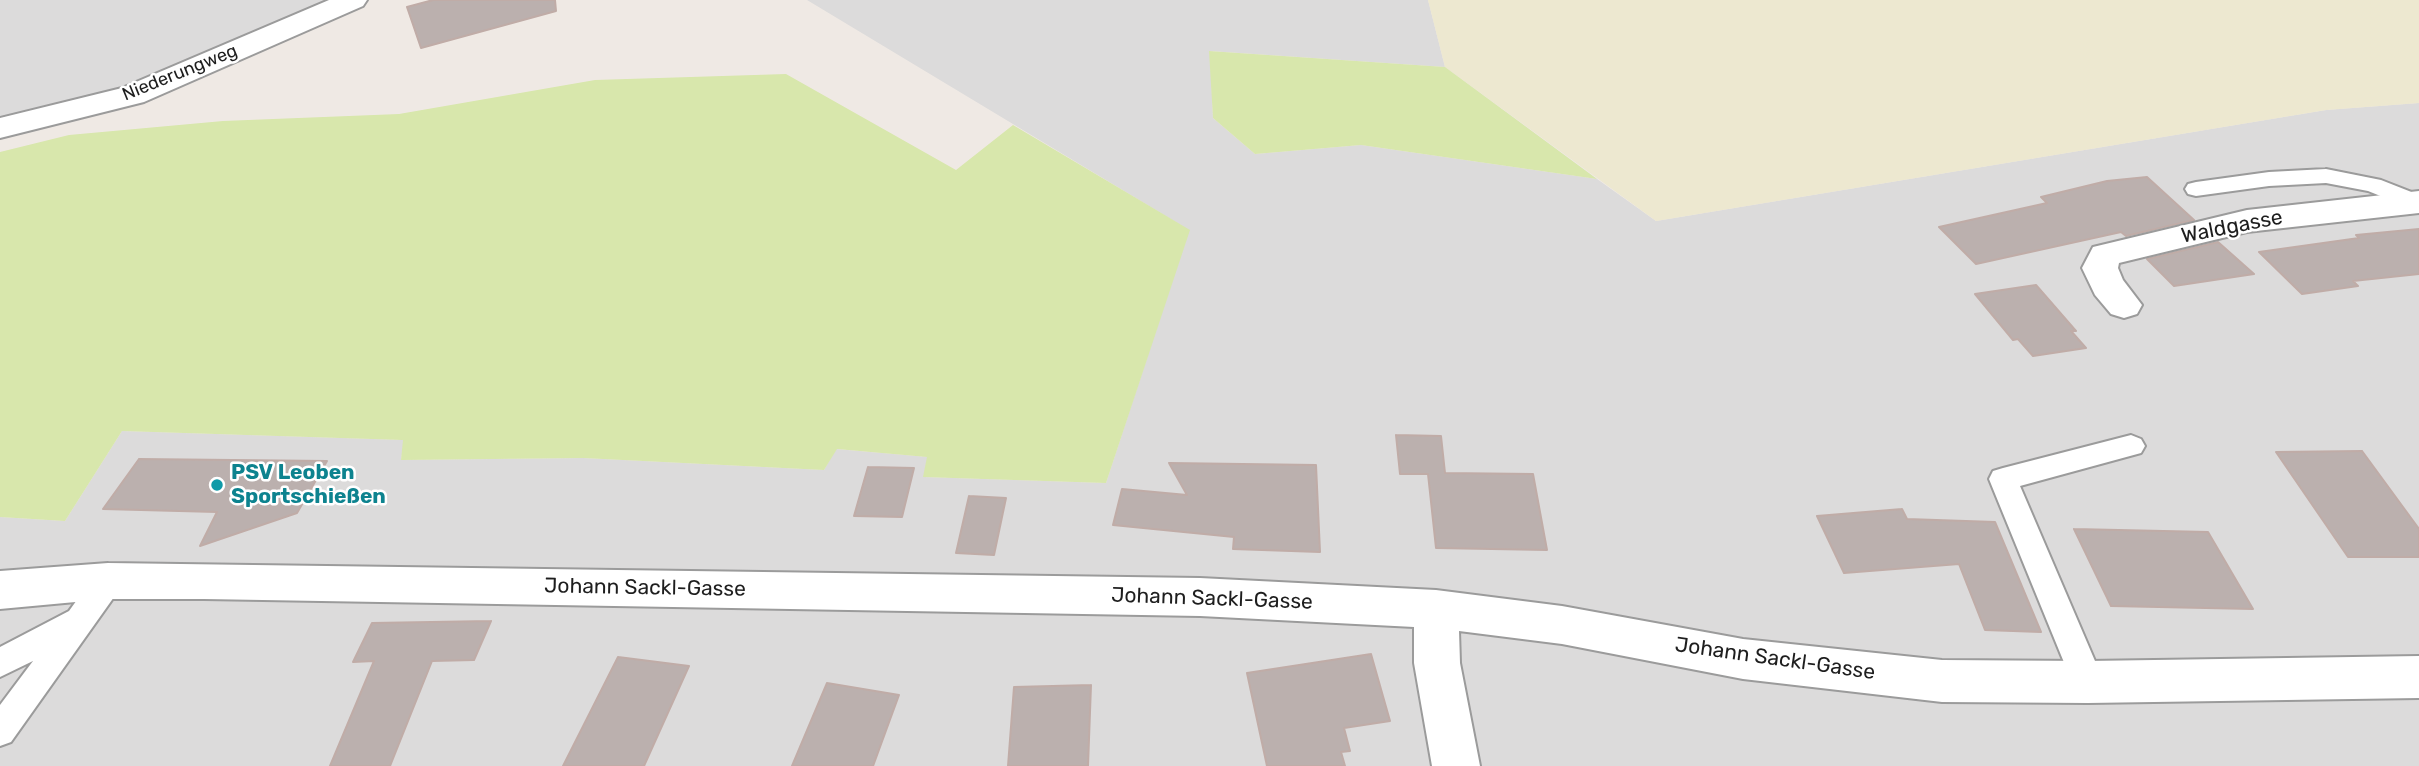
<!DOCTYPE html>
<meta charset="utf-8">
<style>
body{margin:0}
canvas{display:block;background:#efe9e4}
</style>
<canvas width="2419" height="766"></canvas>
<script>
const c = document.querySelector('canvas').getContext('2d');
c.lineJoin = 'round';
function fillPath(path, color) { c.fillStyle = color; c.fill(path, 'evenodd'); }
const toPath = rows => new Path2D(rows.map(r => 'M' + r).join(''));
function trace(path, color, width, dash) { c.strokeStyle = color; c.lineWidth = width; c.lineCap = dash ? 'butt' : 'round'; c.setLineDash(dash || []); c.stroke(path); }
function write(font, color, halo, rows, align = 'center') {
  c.font = font + ' Rubik,sans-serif'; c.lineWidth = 5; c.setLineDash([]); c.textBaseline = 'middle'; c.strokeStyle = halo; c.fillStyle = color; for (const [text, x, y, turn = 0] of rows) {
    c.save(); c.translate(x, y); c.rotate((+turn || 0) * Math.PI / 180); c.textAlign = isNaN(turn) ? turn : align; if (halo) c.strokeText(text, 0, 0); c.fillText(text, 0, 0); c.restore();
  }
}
fillPath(toPath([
 [0,0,330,0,228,49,0,131],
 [807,0,1428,0,1445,67,1210,51,1213,118,1255,154,1361,145,1597,179,1656,221,2326,110,2419,103,2419,766,0,766,0,517,65,521,122,431,404,440,401,460,583,458,824,470,836,449,928,457,924,477,1106,483,1189,230]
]), '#dcdbdb');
fillPath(toPath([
 [1428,0,2419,0,2419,103,2326,110,1656,221,1445,67]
]), '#ede8d0');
fillPath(toPath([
 [1209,51,1445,67,1597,179,1361,145,1255,154,1213,118],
 [786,74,956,170,1013,125,1190,230,1106,483,923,477,927,457,837,449,824,470,583,458,401,460,403,440,122,431,65,521,0,517,0,152,69,135,223,121,399,114,595,80]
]), '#d8e7ac');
const building = toPath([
 [433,0,555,0,556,11,421,48,407,7,433,0],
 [2147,177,2194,220,2126,236,2121,232,1976,264,1939,227,2047,203,2041,197,2107,181,2147,177],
 [2419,229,2419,274,2353,281,2358,286,2302,294,2259,252,2359,238,2356,235,2419,229],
 [2218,242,2254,274,2174,286,2147,259,2218,242],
 [2036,285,2076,331,2071,331,2086,348,2033,356,2018,339,2013,340,1975,294,2036,285],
 [1396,435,1441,436,1445,473,1533,474,1547,550,1436,548,1428,474,1400,474,1396,435],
 [2362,451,2419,529,2419,557,2348,557,2276,452,2362,451],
 [139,459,327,461,297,513,200,546,217,512,103,509,139,459],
 [1169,463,1316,465,1320,552,1233,549,1234,537,1113,525,1122,489,1187,495,1169,463],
 [868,467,914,468,902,517,854,516,868,467],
 [969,496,1006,498,994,555,956,553,969,496],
 [1902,509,1907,519,1995,522,2041,632,1985,630,1959,564,1844,573,1817,516,1902,509],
 [2074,529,2208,532,2253,609,2111,606,2074,529],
 [491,621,474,660,432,661,390,766,330,766,374,661,353,662,372,623,491,621],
 [1371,654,1390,721,1344,728,1350,751,1341,752,1345,766,1267,766,1247,673,1371,654],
 [618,657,689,666,644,766,563,766,618,657],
 [827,683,899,695,873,766,792,766,827,683],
 [1091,685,1088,766,1008,766,1014,687,1091,685]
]);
fillPath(building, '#bbb0ae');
trace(building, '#c0aca7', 2);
const service = toPath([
 [2326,169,2381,180,2419,195,2419,209,2408,207,2368,191,2326,183,2269,186,2196,196,2188,194,2185,189,2188,184,2196,182,2269,172,2326,169],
 [2131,435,2141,439,2145,446,2141,453,2020,486,2104,682,2099,692,2088,696,2077,692,2072,682,1989,479,1993,471,2003,468,2131,435],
 [108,568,119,572,123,581,119,590,11,742,0,746,0,705,33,661,0,677,0,647,69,611,97,572,108,568]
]);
const minor = toPath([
 [329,0,367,0,363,6,144,102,0,138,0,118,122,88,329,0],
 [2419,191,2419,213,2247,232,2119,263,2118,268,2123,280,2142,305,2137,314,2124,318,2111,314,2095,295,2082,268,2093,247,2247,210,2419,191],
 [108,563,1200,578,1436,590,1562,606,1743,639,1942,660,2088,661,2419,656,2419,698,2088,703,1942,702,1743,679,1562,644,1459,631,1460,663,1480,766,1432,766,1414,663,1414,627,1200,616,204,599,108,599,0,609,0,571,108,563]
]);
trace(service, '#9b9b9b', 4);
trace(minor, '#9b9b9b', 4);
fillPath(service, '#fff');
fillPath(minor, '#fff');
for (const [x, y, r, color] of [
 [217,485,7,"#0f9aa8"]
]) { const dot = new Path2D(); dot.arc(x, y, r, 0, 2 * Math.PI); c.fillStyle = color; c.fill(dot); trace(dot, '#fff', 2.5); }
write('18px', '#1e1e1e', '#fff', [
 ["Niederungweg",180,73,-22]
]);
write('21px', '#1e1e1e', '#fff', [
 ["Waldgasse",2232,227,-11],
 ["Johann Sackl-Gasse",645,588,1],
 ["Johann Sackl-Gasse",1212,599,2],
 ["Johann Sackl-Gasse",1775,659,8]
]);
write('bold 21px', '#0d838f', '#fff', [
 ["PSV Leoben",231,473],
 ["Sportschießen",231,497]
], 'left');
</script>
